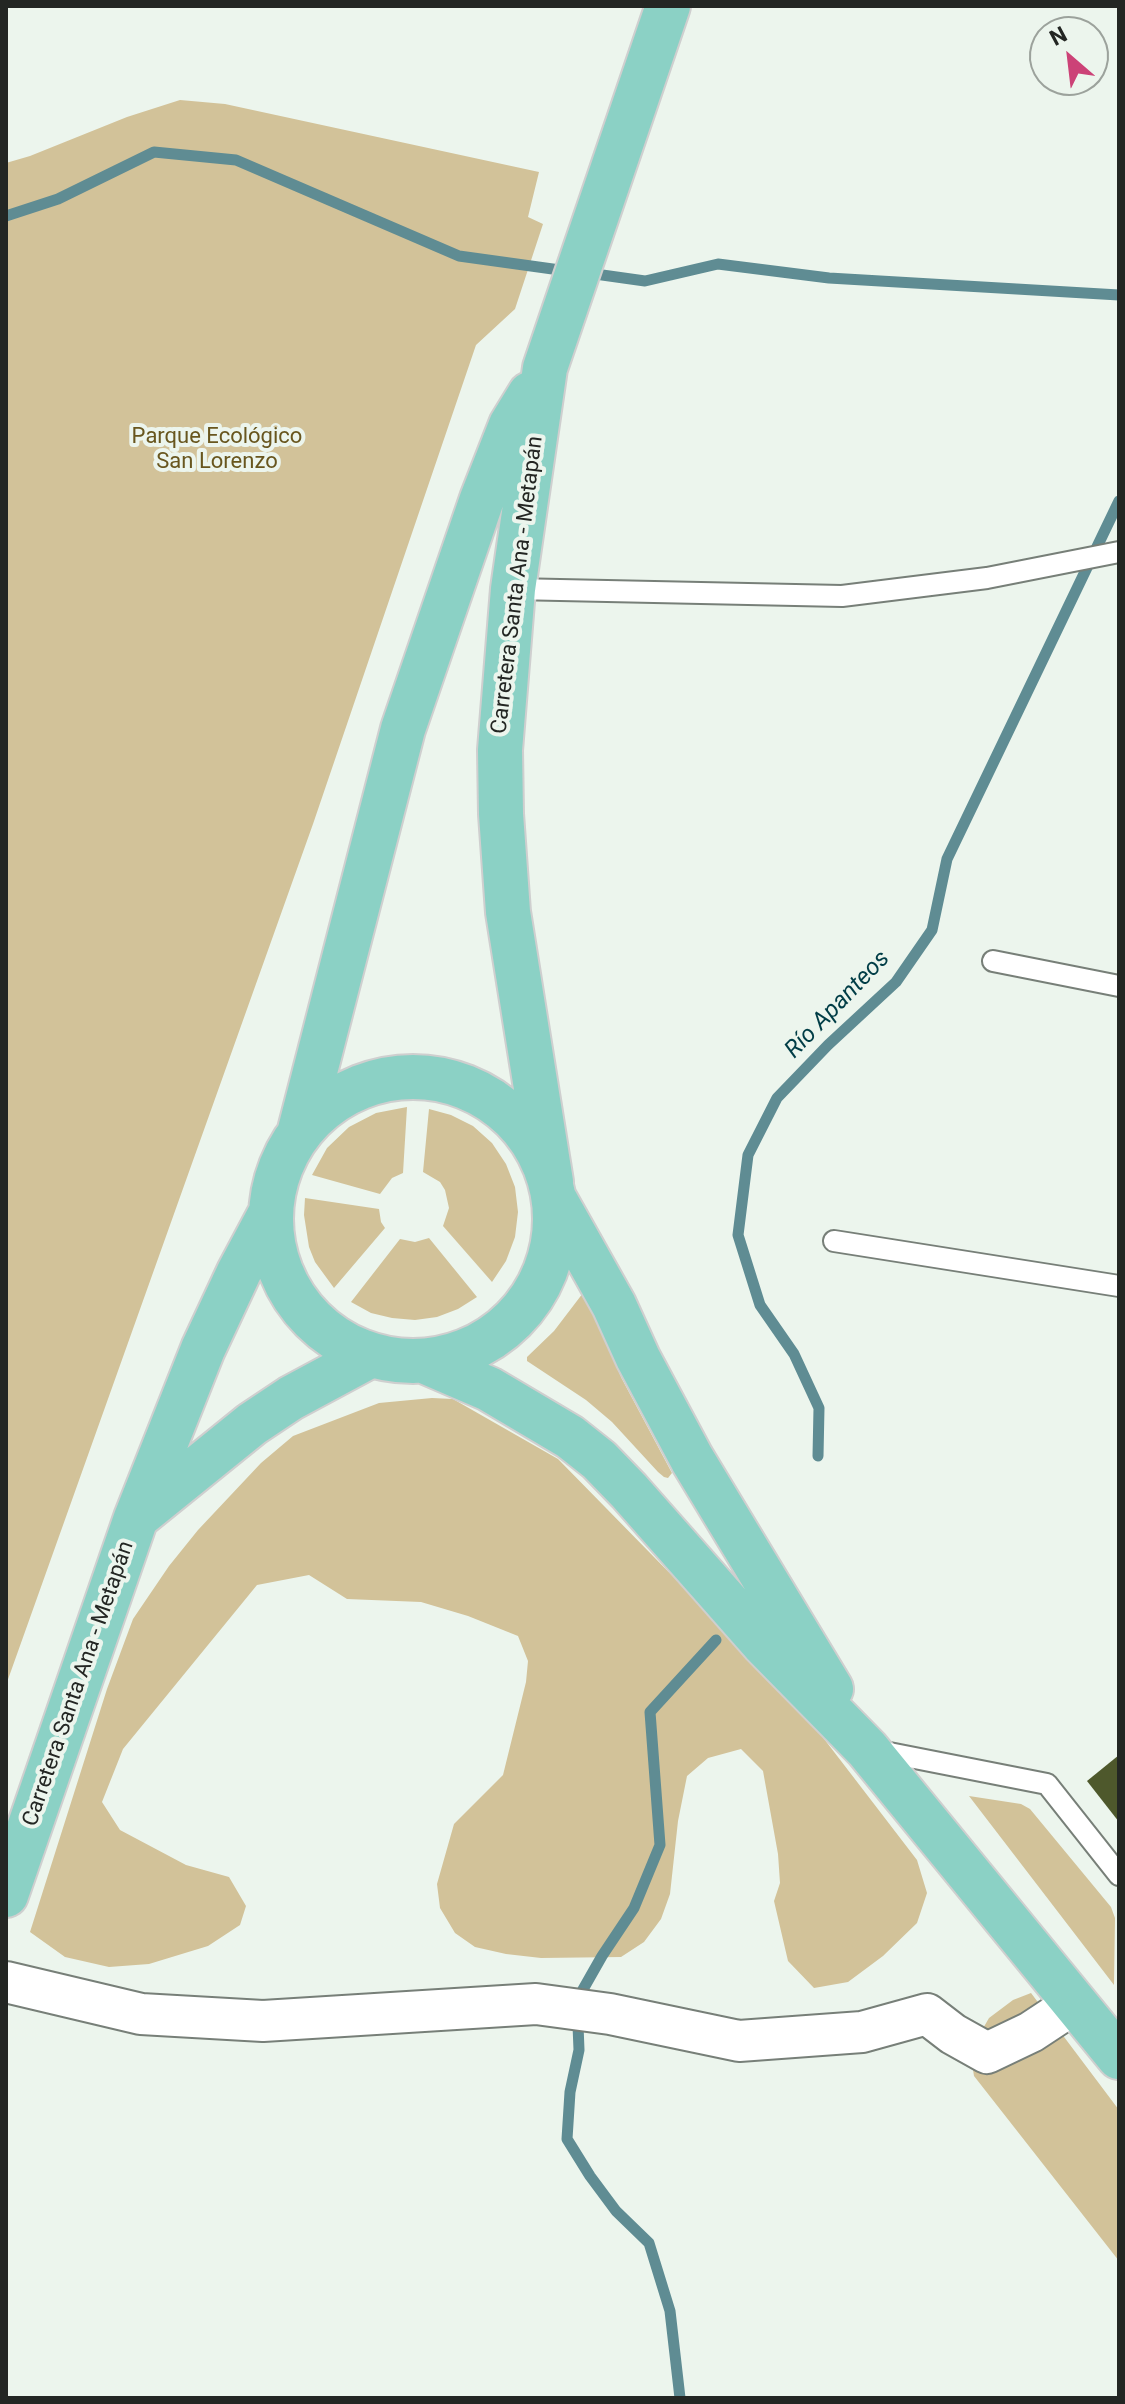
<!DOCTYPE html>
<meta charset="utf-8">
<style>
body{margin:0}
#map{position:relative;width:1125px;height:2404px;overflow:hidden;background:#ecf5ed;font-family:Roboto,sans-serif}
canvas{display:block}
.frame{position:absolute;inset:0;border:8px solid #232623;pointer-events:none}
.north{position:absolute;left:1029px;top:16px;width:80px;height:80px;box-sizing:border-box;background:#ecf5ed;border:2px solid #9ca29c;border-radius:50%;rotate:332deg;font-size:22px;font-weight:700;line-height:32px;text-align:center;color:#232623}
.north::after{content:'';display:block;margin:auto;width:28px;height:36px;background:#cc4277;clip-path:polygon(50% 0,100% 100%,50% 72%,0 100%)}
</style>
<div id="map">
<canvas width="1125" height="2404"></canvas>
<div class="frame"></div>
<div class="north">N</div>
</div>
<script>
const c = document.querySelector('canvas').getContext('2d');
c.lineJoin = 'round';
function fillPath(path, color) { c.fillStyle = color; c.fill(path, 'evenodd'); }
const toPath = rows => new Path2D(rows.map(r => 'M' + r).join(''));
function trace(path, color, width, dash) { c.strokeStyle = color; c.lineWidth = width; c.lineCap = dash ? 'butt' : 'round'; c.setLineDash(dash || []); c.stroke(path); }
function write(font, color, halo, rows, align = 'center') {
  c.font = font + ' Roboto,sans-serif'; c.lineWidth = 8; c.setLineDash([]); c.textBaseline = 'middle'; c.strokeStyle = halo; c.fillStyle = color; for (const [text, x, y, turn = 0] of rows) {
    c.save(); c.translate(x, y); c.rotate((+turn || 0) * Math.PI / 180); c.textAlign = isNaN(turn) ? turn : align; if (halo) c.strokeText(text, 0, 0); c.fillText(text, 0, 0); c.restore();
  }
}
fillPath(toPath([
 [180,100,225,104,539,172,528,217,543,224,515,309,476,345,313,824,6,1685,6,163,30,156,127,117],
 [407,1107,403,1173,392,1178,380,1194,312,1175,327,1148,349,1127,376,1113],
 [429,1109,451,1115,473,1126,492,1143,506,1164,515,1187,518,1212,515,1237,506,1261,492,1282,443,1226,449,1208,445,1190,440,1182,423,1172],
 [305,1198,379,1209,381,1222,385,1228,334,1288,315,1262,309,1247,304,1215],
 [429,1238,477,1297,458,1309,437,1317,415,1320,392,1318,371,1313,351,1302,400,1239,415,1242],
 [583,1293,622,1379,672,1473,668,1478,664,1477,658,1472,612,1422,586,1400,527,1361,527,1357,554,1331],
 [432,1398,453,1399,558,1459,795,1701,917,1860,927,1893,917,1923,883,1956,848,1982,814,1988,788,1961,774,1901,780,1883,778,1854,763,1771,741,1749,708,1758,687,1776,678,1821,670,1894,661,1919,644,1942,621,1957,541,1958,506,1954,475,1947,455,1933,440,1908,437,1884,454,1824,503,1775,526,1682,528,1661,518,1636,468,1616,421,1602,347,1599,309,1575,257,1585,123,1749,102,1802,120,1830,186,1865,229,1877,246,1906,240,1925,208,1946,149,1964,109,1967,65,1957,30,1932,107,1689,133,1619,169,1566,198,1530,261,1463,293,1436,379,1403],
 [969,1796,1021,1804,1030,1809,1111,1907,1115,1918,1114,1985],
 [1031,1993,1119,2110,1119,2261,974,2076,970,2051,989,2018,1013,2000]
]), '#d2c299');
trace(toPath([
 [6,216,58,199,154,152,236,160,459,256,567,271],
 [588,273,645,281,718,264,829,278,1119,295],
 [818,1456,819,1408,794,1354,760,1305,738,1235,748,1155,777,1098,828,1045,896,982,932,930,947,859,1119,501],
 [680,2398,670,2311,649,2243,616,2211,590,2176,567,2139,570,2092,579,2050,577,2000,602,1956,634,1908,660,1845,650,1712,716,1640]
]), '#5f8c93', 11);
fillPath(toPath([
 [1119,1755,1119,1822,1087,1781]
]), '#4e582c');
const lane = toPath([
 [513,589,842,596,987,578,1119,552],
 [993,961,1119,986],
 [834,1241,1119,1286],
 [874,1750,1047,1784,1119,1875]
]);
const street = toPath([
 [6,1982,141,2014,263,2021,536,2004,610,2014,739,2041,862,2032,927,2014,953,2034,987,2053,1031,2032,1075,2003]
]);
const primary = toPath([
 '271 1219a142 142 0 1 1 284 0a142 142 0 1 1-284 0Z',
 [299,1134,403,729,482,499,511,425,530,394],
 [551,1182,508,912,501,814,500,750,513,589,545,368,668,6],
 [555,1200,614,1305,638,1358,692,1459,831,1689],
 [424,1361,489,1389,570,1437,599,1460,629,1491,763,1643,867,1749,1119,2057],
 [137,1517,252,1424,291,1398,371,1355],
 [6,1895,136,1518,203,1349,239,1272,271,1212]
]);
trace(lane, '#777f78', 24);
trace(street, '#777f78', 44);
trace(primary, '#cfcfcf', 48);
trace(lane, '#fff', 20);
trace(street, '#fff', 40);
trace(primary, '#8bd1c5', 44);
write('22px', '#68561e', '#ecf5ed', [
 ["Parque Ecológico",217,437],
 ["San Lorenzo",217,462]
]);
write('22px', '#232623', '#ecf5ed', [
 ["Carretera Santa Ana - Metapán",518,585,-83],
 ["Carretera Santa Ana - Metapán",79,1684,-71]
]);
write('italic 24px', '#003d46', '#ecf5ed', [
 ["Río Apanteos",838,1005,-46]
]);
</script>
